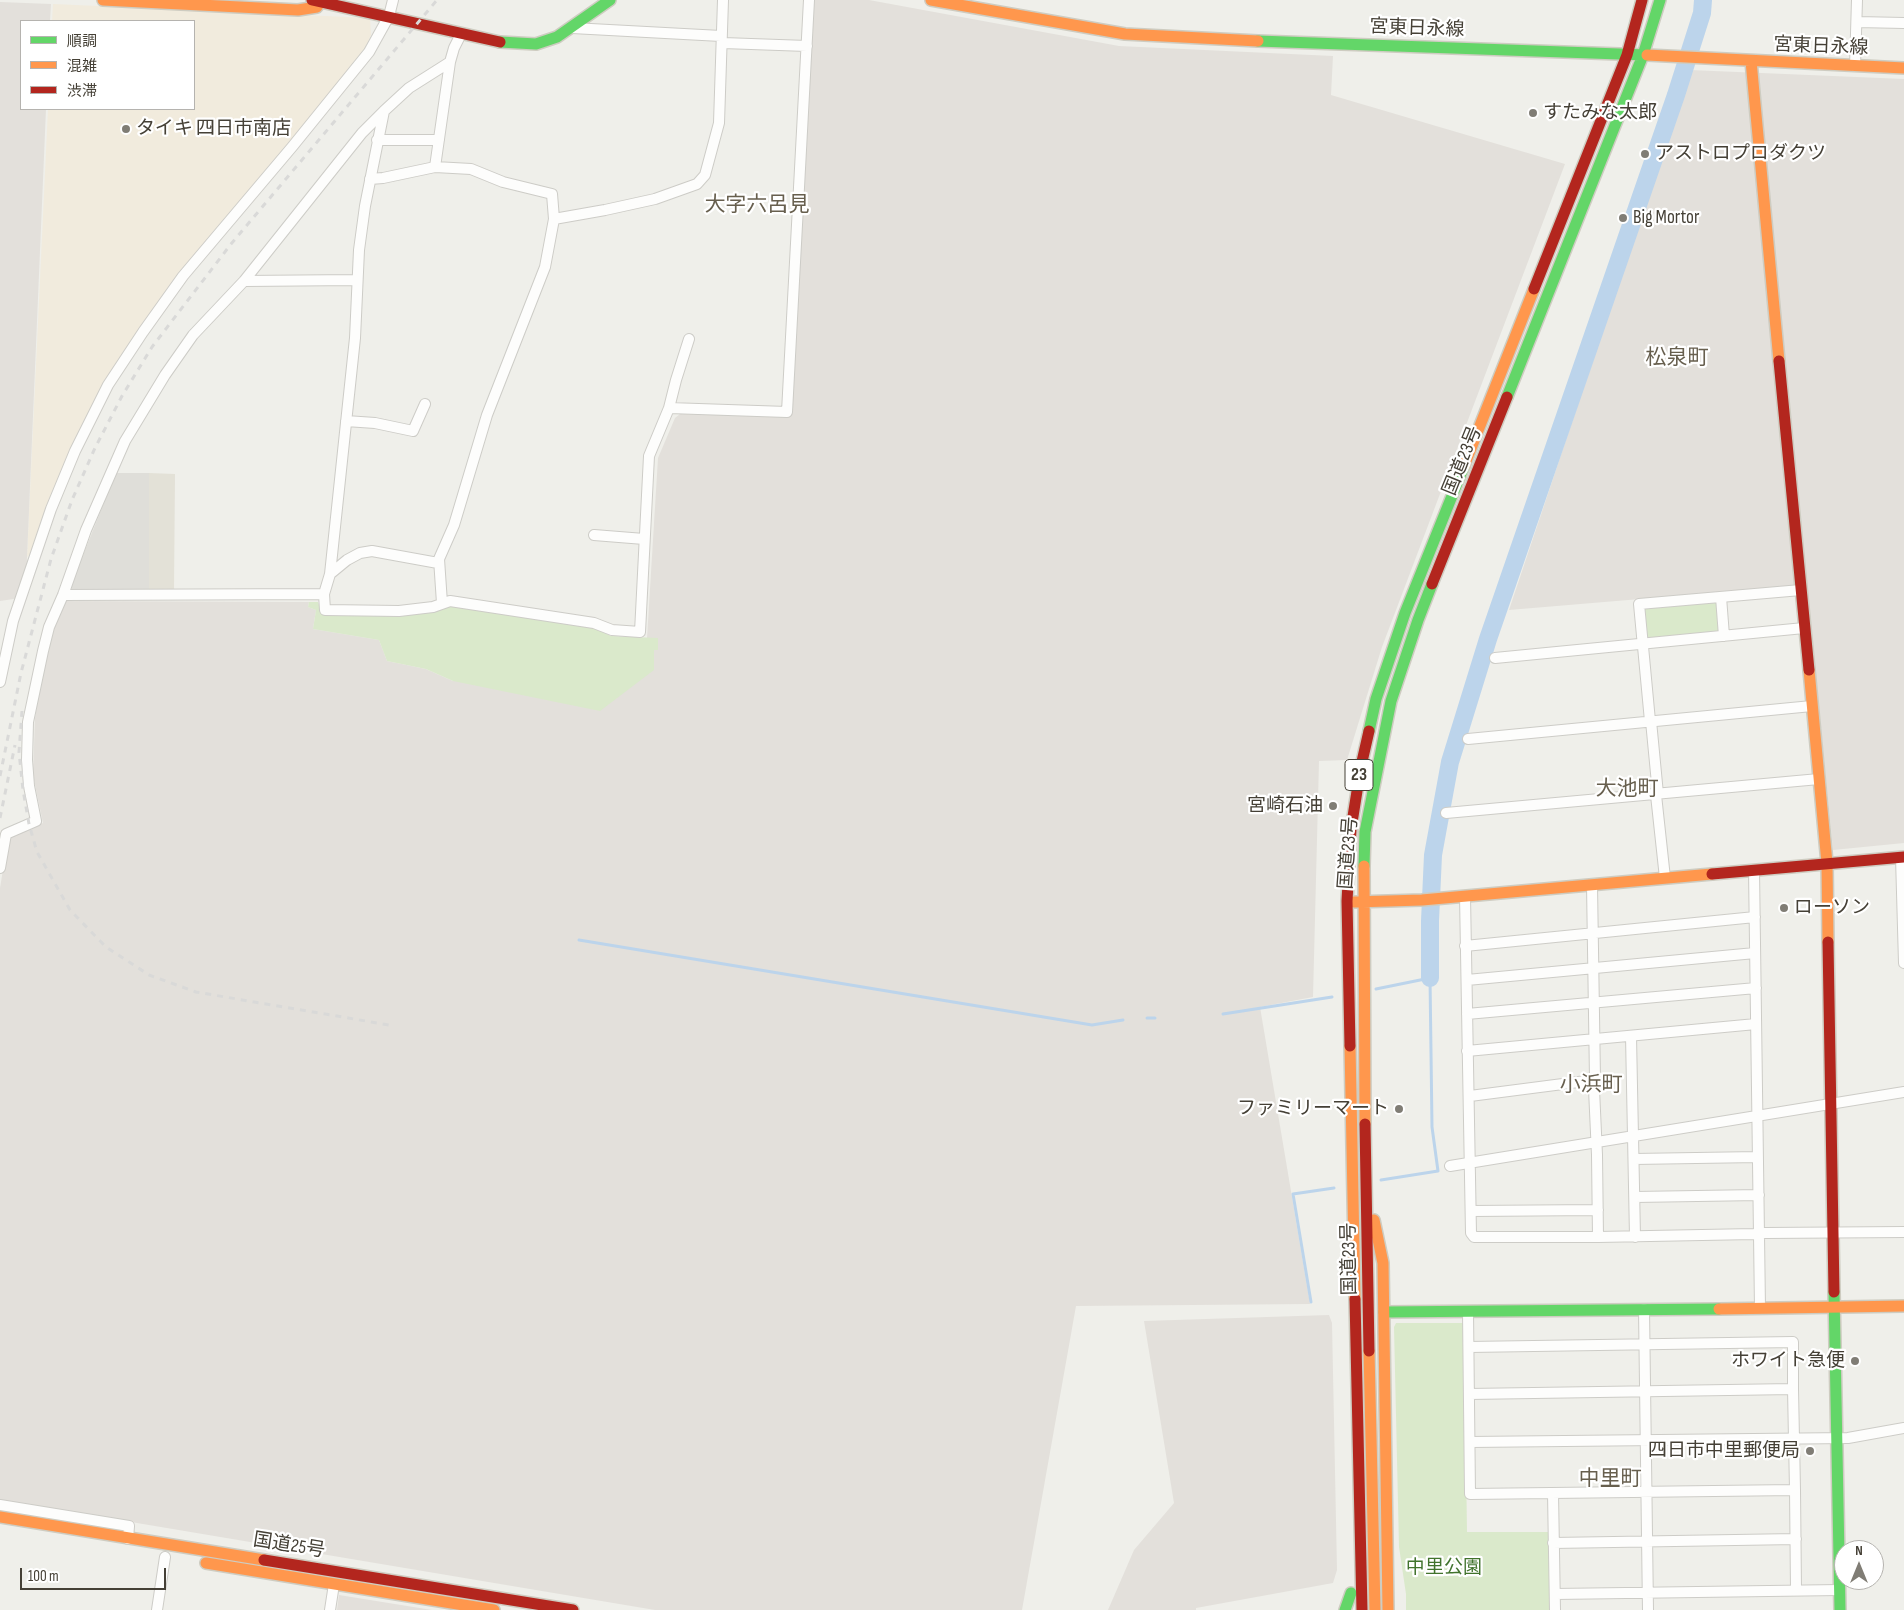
<!DOCTYPE html>
<meta charset="utf-8">
<style>
body{margin:0}
#map{position:relative;width:1904px;height:1610px;overflow:hidden;background:#efefea;font-family:"Sofia Sans Condensed","Noto Sans JP",sans-serif}
canvas{display:block}
.legend{position:absolute;left:20px;top:20px;width:175px;height:90px;box-sizing:border-box;background:#fff;border:1px solid #b5b3af;margin:0;padding:6px 9px;list-style:none;font-size:15px;color:#454036}
.legend li{display:flex;align-items:center;gap:10px;height:25px}
.legend b{width:25px;border:1px solid #b5b3af}
.north{position:absolute;left:1834px;top:1540px;width:50px;height:50px;box-sizing:border-box;background:#fff;border:1px solid #b5b3af;border-radius:50%;rotate:0deg;font-size:14px;font-weight:700;line-height:20px;text-align:center;color:#454036}
.north::after{content:'';display:block;margin:auto;width:18px;height:22px;background:#807d75;clip-path:polygon(50% 0,100% 100%,50% 72%,0 100%)}
.scale{position:absolute;left:20px;top:1568px;width:146px;height:22px;box-sizing:border-box;border:2px solid #454036;border-top:0;padding-left:6px;font-size:15px;line-height:18px;white-space:nowrap;color:#454036;-webkit-text-stroke:4px #fff;paint-order:stroke}
</style>
<div id="map">
<canvas width="1904" height="1610"></canvas>
<ul class="legend">
<li><b style="height:6px;background:#63d668"></b>順調</li>
<li><b style="height:6px;background:#ff974d"></b>混雑</li>
<li><b style="height:6px;background:#b3261e"></b>渋滞</li>
</ul>
<div class="north">N</div>
<div class="scale">100 m</div>
</div>
<script>
const c = document.querySelector('canvas').getContext('2d');
c.lineJoin = 'round';
function fillPath(path, color) { c.fillStyle = color; c.fill(path, 'evenodd'); }
const toPath = rows => new Path2D(rows.map(r => 'M' + r).join(''));
function trace(path, color, width, dash) { c.strokeStyle = color; c.lineWidth = width; c.lineCap = dash ? 'butt' : 'round'; c.setLineDash(dash || []); c.stroke(path); }
function write(font, color, halo, rows, align = 'center') {
  c.font = font + ' "Sofia Sans Condensed","Noto Sans JP",sans-serif'; c.lineWidth = 4.5; c.setLineDash([]); c.textBaseline = 'middle'; c.strokeStyle = halo; c.fillStyle = color; for (const [text, x, y, turn = 0] of rows) {
    c.save(); c.translate(x, y); c.rotate((+turn || 0) * Math.PI / 180); c.textAlign = isNaN(turn) ? turn : align; if (halo) c.strokeText(text, 0, 0); c.fillText(text, 0, 0); c.restore();
  }
}
fillPath(toPath([
 [149,473,175,474,174,592,149,591]
]), '#e3e1d7');
fillPath(toPath([
 [53,4,370,18,371,35,362,55,137,333,32,552,27,557,48,109,194,109,194,21,52,21]
]), '#f1ebdd');
fillPath(toPath([
 [814,0,869,0,1119,46,1333,56,1331,95,1565,164,1382,647,1347,760,1319,761,1313,997,1260,1007,1310,1304,1076,1306,1022,1610,655,1610,0,1500,0,888,8,839,43,823,33,775,35,718,43,669,58,613,65,601,309,602,308,607,316,610,313,629,379,640,387,661,426,669,453,681,654,650,658,638,647,638,658,458,675,418,680,414,791,416],
 [0,2,51,4,50,21,21,21,21,109,46,109,26,581,20,598,0,601],
 [1690,70,1904,79,1904,843,1833,850,1807,585,1509,610],
 [1329,1315,1332,1323,1337,1570,1333,1583,1196,1608,1196,1610,1108,1610,1134,1550,1174,1503,1144,1321],
 [339,1595,432,1610,337,1610]
]), '#e3e0db');
fillPath(toPath([
 [1714,601,1717,603,1720,632,1650,638,1645,636,1643,609,1646,606],
 [309,602,318,602,321,611,398,616,451,605,592,627,611,636,658,638,658,650,654,650,654,670,600,711,453,681,426,669,387,661,379,640,313,629,316,610,308,607],
 [1396,1323,1464,1323,1467,1532,1550,1532,1551,1610,1406,1610,1406,1594,1399,1547,1394,1327]
]), '#dae9cb');
fillPath(toPath([
 [116,473,149,473,149,591,72,591,71,585]
]), '#dfded9');
trace(toPath([
 [579,940,1092,1025,1123,1020],
 [1376,989,1430,978,1432,1127,1438,1171,1381,1180],
 [1223,1014,1332,997],
 [1147,1018,1155,1018],
 [1311,1302,1293,1194,1334,1188]
]), '#bcd4eb', 3);
trace(toPath([
 [1430,978,1430,921,1433,855,1450,762,1488,639,1676,95,1702,13,1703,0]
]), '#bcd4eb', 18);
const street = toPath([
 [1857,22,1904,23],
 [572,28,721,36],
 [723,43,807,46],
 [1855,66,1857,0],
 [384,111,365,206,359,250,355,338,330,574,324,594,325,610,399,611,433,607,450,601,594,623,612,630,640,632,649,456,669,408,787,412,809,0],
 [377,140,439,140],
 [435,167,450,62],
 [370,179,383,178,435,167,471,169,503,182,552,194,554,219,545,267,487,415,454,525,439,559,442,603],
 [554,219,605,210,655,199,697,184,705,175,719,123,723,0],
 [244,281,356,280],
 [669,408,676,380,689,339],
 [346,421,375,423,413,431,425,404],
 [594,535,644,539],
 [330,574,347,560,360,553,372,551,438,563],
 [63,595,324,594],
 [1721,597,1724,636],
 [1495,658,1804,628],
 [0,682,13,621,51,509,75,451,108,385,143,332,183,276,292,147,369,52,389,16,393,0],
 [1650,721,1639,604,1801,590],
 [1651,721,1658,794],
 [1468,739,1812,706],
 [1656,795,1665,878],
 [1446,813,1819,779],
 [1901,857,1904,963],
 [0,868,6,834,36,821,29,786,27,760,28,722,43,651,49,627,63,595,86,530,125,441,165,375,193,335,244,281,362,133,384,111,409,88,450,62,454,48,461,34],
 [1754,870,1760,1308],
 [1592,885,1595,1079,1594,1089,1597,1155,1598,1237,1754,1234,1765,1233,1904,1232],
 [1465,896,1471,1233,1474,1237,1598,1237],
 [1465,946,1755,917],
 [1467,980,1755,953],
 [1467,1014,1756,988],
 [1631,1036,1635,1237],
 [1467,1051,1756,1024],
 [1470,1096,1586,1081,1595,1083],
 [1634,1159,1758,1157],
 [1450,1166,1904,1092],
 [1635,1197,1759,1195],
 [1471,1211,1598,1210],
 [1644,1309,1648,1610],
 [1468,1312,1470,1494,1795,1490,1793,1389,1469,1394],
 [1469,1347,1793,1342,1793,1389],
 [1470,1442,1848,1438,1904,1428],
 [1795,1490,1796,1590],
 [1553,1493,1555,1610],
 [0,1505,129,1526,128,1539],
 [1553,1543,1796,1539],
 [1555,1594,1840,1590],
 [157,1610,165,1557],
 [330,1610,334,1584]
]);
const fast = toPath([
 [1258,41,1647,55],
 [500,42,536,44,557,37,610,0],
 [1507,397,1643,55,1660,0],
 [1369,731,1376,699,1405,613,1464,466],
 [1364,866,1365,832,1391,701,1418,620,1432,584],
 [1834,1292,1840,1610],
 [1384,1312,1719,1309],
 [1345,1610,1351,1593]
]);
const slow = toPath([
 [103,0,298,10,317,7,320,2],
 [931,0,1125,34,1258,41],
 [1647,55,1904,68],
 [1751,61,1779,361],
 [1464,466,1534,289],
 [1809,670,1827,863,1828,942],
 [1364,866,1365,1124],
 [1354,902,1422,900,1712,874],
 [1350,1046,1355,1299],
 [1374,1220,1383,1263,1388,1610],
 [1719,1309,1904,1306],
 [1369,1351,1375,1610],
 [0,1517,264,1560],
 [206,1563,494,1610]
]);
const jam = toPath([
 [312,0,500,42],
 [1534,289,1627,55,1642,0],
 [1779,361,1809,670],
 [1432,584,1507,397],
 [1712,874,1904,857],
 [1828,942,1834,1292],
 [1350,1046,1347,901,1351,829,1361,766,1369,731],
 [1365,1124,1369,1351],
 [1355,1299,1362,1610],
 [264,1560,573,1610]
]);
trace(street, '#cdccc7', 12);
trace(fast, '#ceccc1', 14);
trace(slow, '#ceccc1', 14);
trace(jam, '#ceccc1', 14);
trace(street, '#fdfdfc', 10);
trace(fast, '#63d668', 11);
trace(slow, '#ff974d', 11);
trace(jam, '#b3261e', 11);
trace(toPath([
 [22,711,19,752,23,790,29,824,37,852,70,910,106,947,149,975,196,992,389,1025],
 [0,776,21,673,51,559,72,500,95,448,122,396,152,347,231,244,437,0],
 [0,818,15,745]
]), '#d9d9d8', 3, [6, 6]);
for (const [x, y, r, color] of [
 [1533,113,5,"#807d75"],
 [126,129,5,"#807d75"],
 [1645,154,5,"#807d75"],
 [1623,218,5,"#807d75"],
 [1333,806,5,"#807d75"],
 [1784,908,5,"#807d75"],
 [1399,1109,5,"#807d75"],
 [1855,1361,5,"#807d75"],
 [1810,1451,5,"#807d75"]
]) { const dot = new Path2D(); dot.arc(x, y, r, 0, 2 * Math.PI); c.fillStyle = color; c.fill(dot); trace(dot, '#fff', 2); }
for (const [x, y, w] of [
 [1359,775,28]
]) { const box = new Path2D(); box.roundRect(x - w / 2, y - 15.5, w, 31, 4); c.fillStyle = '#fff'; c.fill(box); trace(box, '#454036', 1); }
write('bold 18px', '#454036', null, [
 ["23",1359,775]
]);
write('19px', '#454036', '#fff', [
 ["宮東日永線",1417,29,2],
 ["宮東日永線",1821,47,2],
 ["国道23号",1463,461,-68],
 ["国道23号",1349,853,-86],
 ["国道23号",1350,1259,-91],
 ["国道25号",289,1546,9]
]);
write('19px', '#454036', '#fff', [
 ["すたみな太郎",1543,113],
 ["タイキ 四日市南店",136,129],
 ["アストロプロダクツ",1655,154],
 ["Big Mortor",1633,218],
 ["宮崎石油",1323,806,"right"],
 ["ローソン",1794,908],
 ["ファミリーマート",1389,1109,"right"],
 ["ホワイト急便",1845,1361,"right"],
 ["四日市中里郵便局",1800,1451,"right"]
], 'left');
write('19px', '#41732d', '#fff', [
 ["中里公園",1444,1568]
]);
write('21px', '#675f4e', '#fff', [
 ["大字六呂見",757,206],
 ["松泉町",1677,359],
 ["大池町",1627,790],
 ["小浜町",1591,1086],
 ["中里町",1610,1480]
]);
</script>
